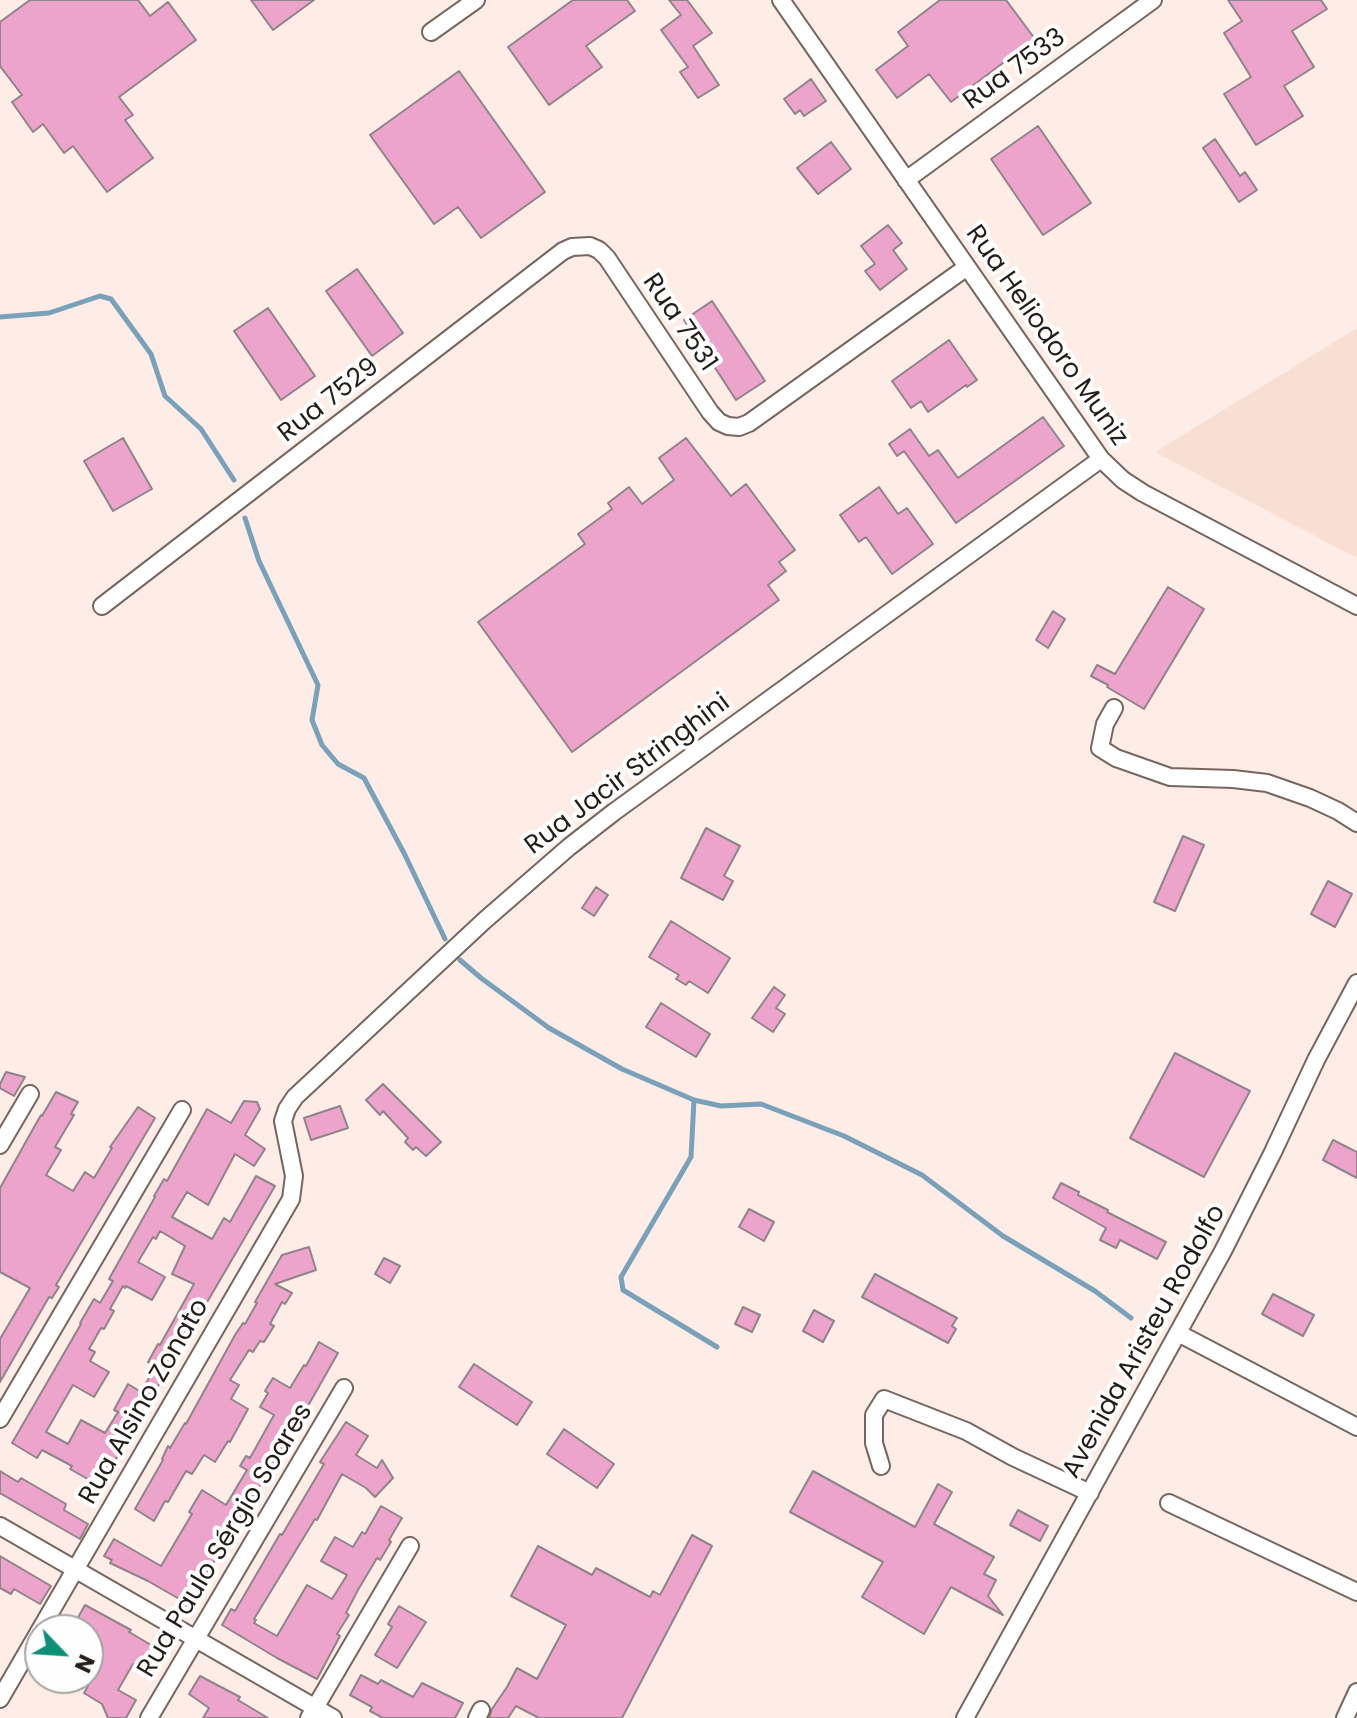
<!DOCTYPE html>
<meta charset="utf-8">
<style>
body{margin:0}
#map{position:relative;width:1357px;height:1718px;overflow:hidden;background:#feede6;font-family:Poppins,sans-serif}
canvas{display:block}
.north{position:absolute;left:24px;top:1614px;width:80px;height:80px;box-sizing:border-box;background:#fefefe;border:2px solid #a6a4a3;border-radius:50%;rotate:115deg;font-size:22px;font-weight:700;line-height:32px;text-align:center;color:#231d1a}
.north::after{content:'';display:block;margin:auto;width:28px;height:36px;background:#0e9077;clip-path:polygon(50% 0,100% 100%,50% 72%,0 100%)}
</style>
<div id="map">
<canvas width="1357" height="1718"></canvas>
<div class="north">N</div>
</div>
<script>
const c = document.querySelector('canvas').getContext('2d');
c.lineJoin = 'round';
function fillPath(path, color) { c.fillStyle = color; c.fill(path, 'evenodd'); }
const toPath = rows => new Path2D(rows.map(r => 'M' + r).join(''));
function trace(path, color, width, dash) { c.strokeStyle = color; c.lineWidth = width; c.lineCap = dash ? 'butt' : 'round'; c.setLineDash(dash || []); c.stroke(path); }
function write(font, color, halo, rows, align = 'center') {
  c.font = font + ' Poppins,sans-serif'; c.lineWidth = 8; c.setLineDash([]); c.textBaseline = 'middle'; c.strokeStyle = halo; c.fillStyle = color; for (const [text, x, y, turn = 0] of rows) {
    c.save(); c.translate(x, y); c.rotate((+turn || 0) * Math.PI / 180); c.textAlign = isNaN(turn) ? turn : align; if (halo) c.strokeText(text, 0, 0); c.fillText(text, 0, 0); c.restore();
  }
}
fillPath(toPath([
 [1357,328,1357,558,1155,452]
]), '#f8dfd4');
trace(toPath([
 [0,317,49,313,100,296,111,299,151,354,165,396,201,429,234,480],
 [245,518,259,561,318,685,312,720,322,745,338,764,364,778,405,855,445,939],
 [460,960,481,978,549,1028,622,1069,694,1100,721,1106,761,1104,844,1136,922,1175,1003,1236,1095,1291,1131,1318],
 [694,1100,691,1157,621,1277,623,1290,717,1347]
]), '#7aa1ba', 5);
const building = toPath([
 [30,0,138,0,150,16,168,2,196,40,119,97,133,115,125,120,153,158,107,192,73,146,64,153,43,124,33,132,12,102,22,95,0,66,0,22,30,0],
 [251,0,314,0,273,30,251,0],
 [573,0,627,0,635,11,586,46,602,67,549,105,508,47,573,0],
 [669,0,687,0,712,33,693,46,719,85,698,98,680,72,688,67,661,30,681,15,669,0],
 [940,0,1006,0,1035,39,951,102,929,74,897,98,876,70,908,46,898,32,940,0],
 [1228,0,1321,0,1327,9,1292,31,1314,67,1284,86,1303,116,1256,145,1224,94,1251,77,1224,33,1242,21,1228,0],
 [459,71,545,192,481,238,458,207,434,224,370,135,459,71],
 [811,79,826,101,804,116,800,110,795,114,784,99,811,79],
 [1038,126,1091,203,1043,235,991,159,1038,126],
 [1215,139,1240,176,1245,172,1257,190,1239,202,1203,148,1215,139],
 [831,142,851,169,818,194,797,168,831,142],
 [888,225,902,243,893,250,907,269,880,290,865,271,875,264,861,246,888,225],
 [357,269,403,333,372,356,326,291,357,269],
 [712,301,765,381,736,400,684,320,712,301],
 [268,308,315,376,281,400,234,331,268,308],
 [949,340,977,380,967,387,966,385,928,412,921,401,911,408,892,381,949,340],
 [1043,417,1064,446,956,523,904,451,897,456,889,444,910,429,929,456,938,450,958,478,1043,417],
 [123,438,152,489,113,511,84,461,123,438],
 [686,438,731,496,746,484,795,550,779,562,786,571,768,585,779,600,572,752,478,622,585,544,578,534,612,509,608,503,629,487,642,504,674,480,659,458,686,438],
 [879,487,898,514,907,508,933,544,892,574,866,537,859,542,840,515,879,487],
 [1168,587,1204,609,1144,709,1107,687,1108,685,1091,676,1097,665,1115,674,1168,587],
 [1053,611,1065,619,1048,648,1036,640,1053,611],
 [706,828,740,846,724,876,733,881,723,900,681,878,706,828],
 [1183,836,1204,845,1175,911,1154,902,1183,836],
 [1328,881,1352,894,1335,927,1311,914,1328,881],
 [596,887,608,895,594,916,582,908,596,887],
 [671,921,730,958,708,993,689,981,686,985,676,979,679,975,649,957,671,921],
 [774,987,785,995,776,1008,785,1014,773,1032,752,1018,774,987],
 [661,1003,710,1034,696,1057,646,1027,661,1003],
 [1175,1053,1250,1091,1204,1177,1130,1138,1175,1053],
 [6,1072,25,1077,14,1096,0,1088,0,1084,6,1072],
 [383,1084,441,1142,426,1156,416,1147,413,1150,405,1142,408,1138,383,1111,380,1115,366,1100,383,1084],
 [56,1092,78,1102,71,1114,74,1115,55,1147,61,1150,46,1175,73,1191,85,1172,94,1178,112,1148,110,1147,138,1107,155,1118,56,1285,59,1287,52,1298,49,1297,0,1382,0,1339,30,1288,0,1272,0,1188,33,1129,41,1115,42,1116,56,1092],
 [244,1101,257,1102,260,1109,245,1135,265,1149,254,1166,235,1154,208,1205,187,1192,172,1217,212,1239,224,1218,230,1222,256,1176,275,1186,151,1398,153,1399,139,1424,138,1423,129,1437,100,1486,70,1469,72,1466,42,1450,37,1458,12,1443,81,1324,80,1323,94,1299,100,1303,113,1281,109,1279,155,1197,154,1196,164,1179,167,1181,207,1109,231,1123,244,1101],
 [160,1231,185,1246,172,1274,194,1284,160,1345,158,1344,148,1362,156,1366,141,1392,128,1384,114,1410,118,1412,105,1433,81,1420,68,1444,46,1432,73,1385,94,1397,109,1372,90,1361,95,1352,89,1349,101,1328,104,1329,114,1311,110,1309,123,1286,125,1288,126,1286,152,1300,165,1277,138,1262,153,1237,156,1239,160,1231],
 [340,1106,348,1128,311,1140,304,1118,340,1106],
 [1333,1140,1357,1152,1357,1178,1323,1160,1333,1140],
 [1061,1183,1079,1192,1078,1195,1108,1210,1107,1212,1166,1242,1157,1259,1120,1240,1116,1248,1100,1240,1106,1228,1053,1198,1061,1183],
 [749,1209,774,1222,764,1241,739,1227,749,1209],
 [309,1247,316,1270,275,1284,292,1293,285,1304,282,1302,270,1324,274,1326,264,1342,260,1341,253,1352,249,1350,230,1380,239,1385,231,1399,248,1409,230,1442,228,1441,215,1462,204,1455,192,1474,186,1471,168,1502,165,1501,154,1521,135,1509,163,1460,162,1459,168,1446,170,1448,185,1423,186,1424,235,1335,243,1323,245,1324,257,1303,255,1302,282,1255,309,1247],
 [384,1258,400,1266,390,1283,375,1274,384,1258],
 [875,1274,957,1318,952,1326,956,1329,948,1343,862,1297,875,1274],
 [1273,1294,1314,1315,1303,1336,1262,1314,1273,1294],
 [743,1307,760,1315,752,1332,735,1324,743,1307],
 [814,1310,834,1321,823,1342,803,1331,814,1310],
 [319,1342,338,1353,296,1427,290,1438,289,1437,200,1585,206,1588,192,1612,179,1604,181,1600,148,1581,110,1563,112,1560,104,1556,114,1539,161,1566,192,1514,189,1512,202,1490,226,1505,247,1470,240,1466,246,1456,250,1458,274,1415,260,1407,268,1393,265,1391,273,1378,290,1388,304,1365,306,1366,319,1342],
 [474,1364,532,1402,517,1425,459,1387,474,1364],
 [346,1422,368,1436,356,1455,377,1468,382,1460,393,1478,375,1497,366,1488,342,1474,317,1520,315,1519,254,1619,256,1620,254,1623,277,1636,307,1585,332,1599,347,1575,321,1561,335,1537,353,1547,362,1532,365,1534,381,1506,402,1518,389,1540,391,1542,380,1560,377,1558,358,1590,346,1613,349,1615,337,1634,340,1636,317,1679,277,1658,222,1625,231,1609,235,1611,280,1534,282,1535,324,1464,320,1462,346,1422],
 [564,1429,614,1464,597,1488,547,1454,564,1429],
 [0,1471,18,1482,21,1478,66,1504,64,1510,88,1524,80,1539,0,1493,0,1471],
 [813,1471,915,1527,938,1484,952,1492,934,1524,994,1557,984,1574,996,1580,988,1596,1003,1615,951,1587,924,1634,862,1597,883,1562,790,1512,813,1471],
 [1018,1510,1048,1526,1040,1541,1010,1525,1018,1510],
 [692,1535,712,1546,622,1718,539,1718,516,1706,508,1718,489,1718,492,1709,507,1687,517,1668,537,1679,566,1625,511,1596,538,1546,592,1575,596,1568,650,1597,653,1591,660,1595,692,1535],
 [0,1556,51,1586,40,1604,14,1589,11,1594,0,1588,0,1556],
 [85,1605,131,1630,129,1632,163,1652,150,1675,133,1664,118,1690,136,1700,126,1718,108,1718,102,1704,84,1693,88,1686,88,1630,71,1630,85,1605],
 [399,1606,426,1622,397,1668,375,1655,392,1627,388,1624,399,1606],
 [361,1675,378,1684,381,1680,413,1697,422,1683,463,1703,455,1718,383,1718,370,1711,372,1707,350,1695,361,1675],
 [200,1676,240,1697,238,1700,268,1718,203,1718,209,1708,189,1694,200,1676]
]);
fillPath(building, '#eca4cb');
trace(building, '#91838a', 2);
const minor = toPath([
 [781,0,1101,459,1123,480,1143,493,1357,606],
 [431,32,476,0],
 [906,180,1153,0],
 [102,606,563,251,572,247,590,246,599,250,607,258,710,412,719,422,728,426,739,427,749,423,967,267],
 [1114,708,1105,724,1100,748,1116,758,1170,777,1233,779,1267,783,1310,798,1338,811,1357,823],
 [0,1145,30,1094],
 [1178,1333,1357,1427],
 [0,1419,182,1110],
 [881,1466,874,1443,874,1415,884,1399,966,1431,1013,1457,1090,1493],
 [1169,1503,1357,1592],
 [0,1526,333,1718],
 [40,1630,291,1199,294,1176,283,1121,287,1109,295,1097,485,920,569,847,614,812,1101,459],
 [0,1699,40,1630],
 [149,1718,344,1388],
 [309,1718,410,1546],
 [477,1718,481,1710],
 [965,1718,1223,1251,1273,1152,1316,1060,1357,983],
 [1345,1718,1357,1692]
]);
trace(minor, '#756660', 20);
trace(minor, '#fff', 16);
write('26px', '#231d1a', '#fefefe', [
 ["Rua 7533",1015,70,-36],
 ["Rua 7531",679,323,56],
 ["Rua Heliodoro Muniz",1046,336,55],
 ["Rua 7529",329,401,-38],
 ["Rua Jacir Stringhini",628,775,-37],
 ["Avenida Aristeu Rodolfo",1145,1342,-61],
 ["Rua Alsino Zonato",145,1402,-60],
 ["Rua Paulo Sérgio Soares",226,1541,-59]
]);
</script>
